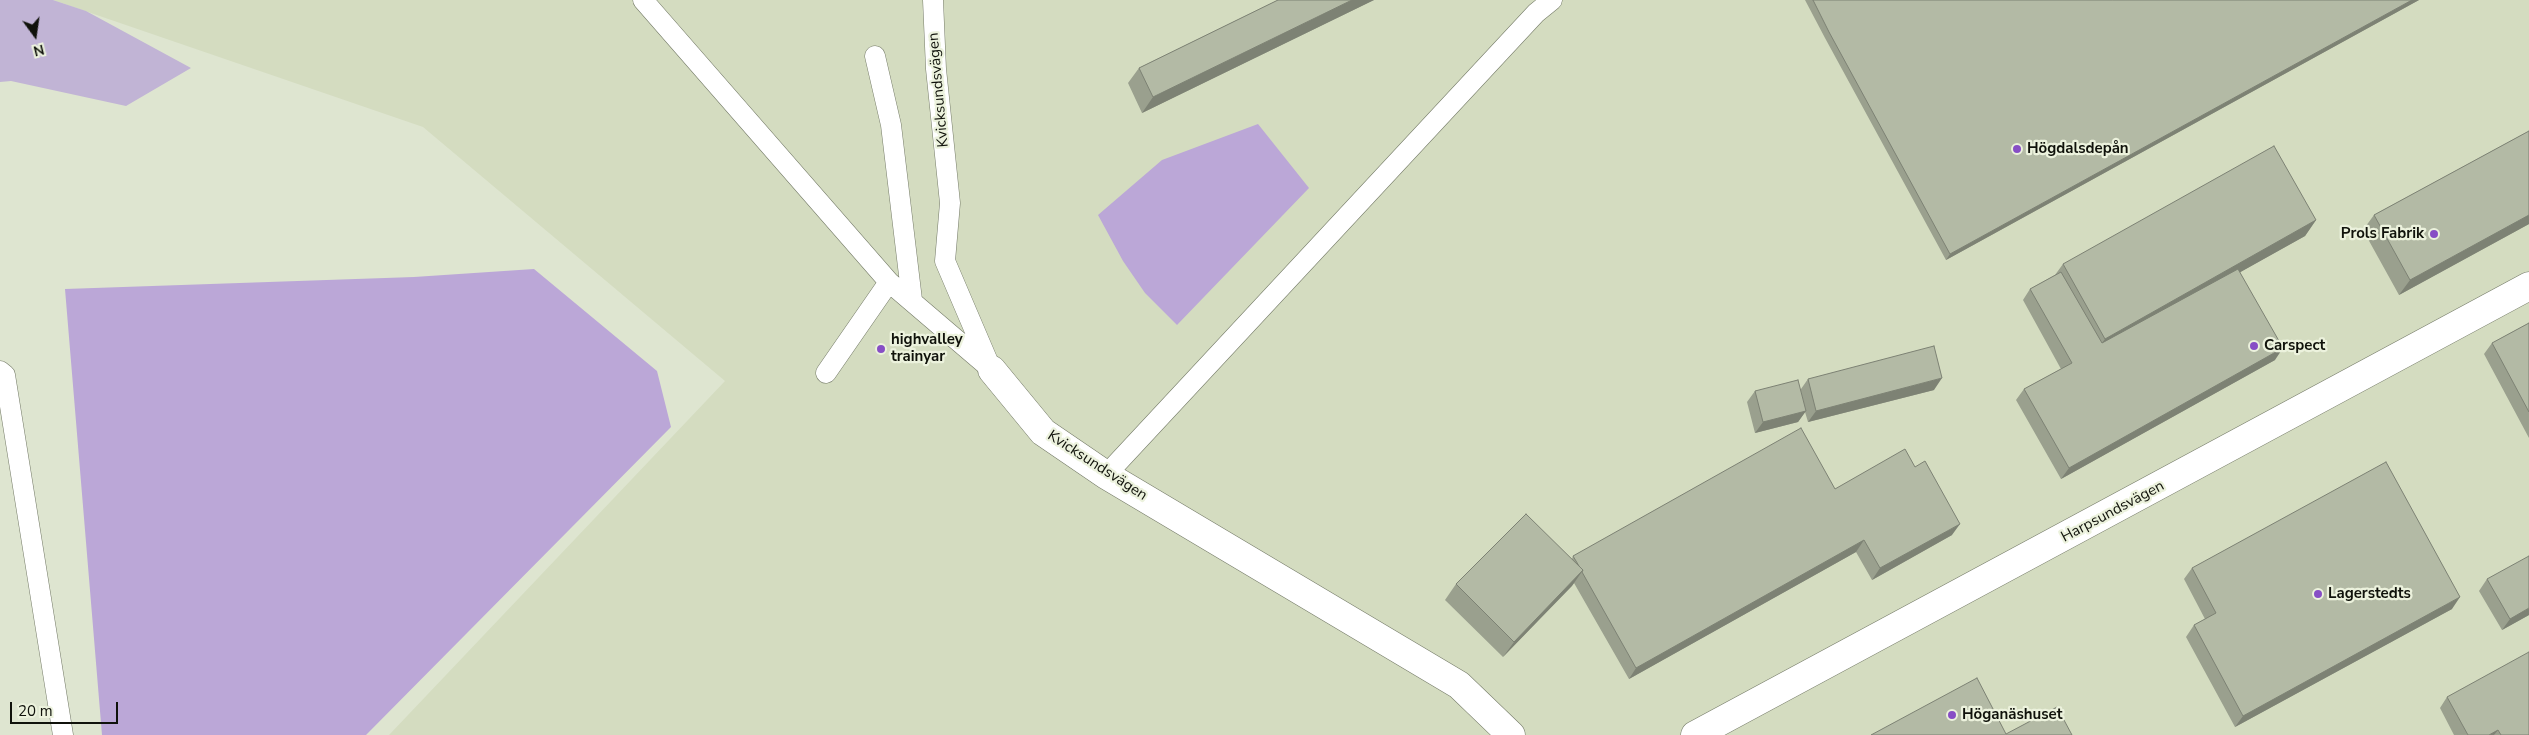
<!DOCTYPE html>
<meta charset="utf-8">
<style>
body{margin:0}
#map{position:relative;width:2529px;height:735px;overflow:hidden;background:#dee5d0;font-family:"Nunito Sans",sans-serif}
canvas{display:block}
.north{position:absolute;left:10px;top:10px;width:50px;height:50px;-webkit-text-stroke:4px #ecf2dd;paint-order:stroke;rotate:166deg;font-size:14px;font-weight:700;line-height:20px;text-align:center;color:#10120b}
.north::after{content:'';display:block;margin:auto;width:18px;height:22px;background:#10120b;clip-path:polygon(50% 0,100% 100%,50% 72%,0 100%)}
.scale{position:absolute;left:10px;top:702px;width:108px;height:22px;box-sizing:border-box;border:2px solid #10120b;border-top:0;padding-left:6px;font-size:15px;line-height:18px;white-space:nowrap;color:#10120b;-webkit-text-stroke:4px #ecf2dd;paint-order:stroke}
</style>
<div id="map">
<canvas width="2529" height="735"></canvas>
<div class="north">N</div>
<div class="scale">20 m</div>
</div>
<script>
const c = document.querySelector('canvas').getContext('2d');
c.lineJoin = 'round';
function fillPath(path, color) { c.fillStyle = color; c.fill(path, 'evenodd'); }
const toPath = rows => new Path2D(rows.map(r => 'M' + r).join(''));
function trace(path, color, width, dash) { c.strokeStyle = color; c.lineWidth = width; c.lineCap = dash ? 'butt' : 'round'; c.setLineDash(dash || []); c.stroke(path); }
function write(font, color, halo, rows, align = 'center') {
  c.font = font + ' "Nunito Sans",sans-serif'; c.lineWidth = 4.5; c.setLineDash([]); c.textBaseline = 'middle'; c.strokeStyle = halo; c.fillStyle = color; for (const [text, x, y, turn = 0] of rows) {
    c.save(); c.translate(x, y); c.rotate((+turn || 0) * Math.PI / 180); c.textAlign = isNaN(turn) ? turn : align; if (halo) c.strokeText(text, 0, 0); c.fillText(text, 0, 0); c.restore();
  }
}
fillPath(toPath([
 [53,0,2529,0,2529,735,389,735,725,381,423,127]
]), '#d4dcc0');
fillPath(toPath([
 [0,0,53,0,86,11,191,68,126,106,11,81,0,82]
]), '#c1b4d5');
fillPath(toPath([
 [1258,124,1309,188,1177,325,1145,293,1123,261,1098,215,1162,160],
 [534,269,657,371,671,427,366,735,102,735,65,289,414,277]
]), '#bba7d7');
const service = toPath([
 [643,0,889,282,992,370],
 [933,0,936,69,950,203,945,261,989,364],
 [875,56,891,125,912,300],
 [0,371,5,375,63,735],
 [826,373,889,282],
 [1106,475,1536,13,1552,0]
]);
const minor = toPath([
 [992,370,1043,432,1106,475,1459,685,1511,735]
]);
const tertiary = toPath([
 [1695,735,2529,286]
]);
trace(service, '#757b68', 21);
trace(minor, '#757b68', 29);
trace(tertiary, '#757b68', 29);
trace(service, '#fff', 20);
trace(minor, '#fff', 28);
trace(tertiary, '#fff', 28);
fillPath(toPath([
 [1278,0,1374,0,1142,113,1128,83,1139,68],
 [1805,0,2419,0,1946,260,1825,38],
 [2529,131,2529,224,2399,295,2363,230,2374,215],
 [2316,220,2305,236,2240,272,2275,360,2061,479,2016,400,2024,389,2061,369,2023,300,2030,289,2055,275,2063,264],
 [2529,323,2529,438,2484,354,2492,343],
 [1808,379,1934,390,1808,422,1805,412,1798,422,1755,433,1747,402,1755,391,1801,389],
 [1835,489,1952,535,1872,580,1856,552,1629,679,1574,583,1503,657,1445,600,1456,584,1572,559,1573,556],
 [2192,568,2452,609,2235,727,2186,637,2194,625,2205,619,2184,579],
 [2487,579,2529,615,2502,630,2479,591],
 [2447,697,2529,735,2454,735,2440,708]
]), '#9aa08e');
fillPath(toPath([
 [1352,0,1374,0,1142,113,1153,97],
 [2412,0,2419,0,1946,260,1950,254],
 [2529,215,2529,224,2399,295,2410,280],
 [2316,220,2305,236,2094,354,2105,339],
 [2283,348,2275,360,2061,479,2069,468],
 [1942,378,1934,390,1808,422,1816,411],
 [1806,411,1798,422,1755,433,1763,422],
 [1960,524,1952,535,1872,580,1880,568],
 [1864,540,1856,552,1629,679,1636,668],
 [1583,570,1572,586,1503,657,1514,642],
 [2460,597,2452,609,2235,727,2243,716],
 [2529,608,2529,615,2502,630,2510,619],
 [2498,730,2494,735,2489,735]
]), '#7d8274');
const building = toPath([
 [1278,0,1352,0,1153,97,1139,68,1278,0],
 [1813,0,2412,0,1950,254,1829,32,1813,0],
 [2529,131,2529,215,2410,280,2374,215,2529,131],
 [2274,146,2316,220,2105,339,2063,264,2274,146],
 [2238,269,2283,348,2069,468,2024,389,2072,363,2030,289,2061,272,2102,343,2238,269],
 [2529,323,2529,412,2492,343,2529,323],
 [1934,346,1942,378,1816,411,1808,379,1934,346],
 [1798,380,1806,411,1763,422,1755,391,1798,380],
 [1801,428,1835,489,1905,449,1915,467,1925,461,1960,524,1880,568,1864,540,1636,668,1582,572,1583,570,1579,566,1573,556,1801,428],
 [2386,462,2460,597,2243,716,2194,625,2216,613,2192,568,2386,462],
 [1526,514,1583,570,1514,642,1456,584,1526,514],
 [2529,556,2529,608,2510,619,2487,579,2529,556],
 [2529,652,2529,735,2501,735,2498,730,2489,735,2468,735,2447,697,2529,652],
 [1977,678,2006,734,2057,707,2072,735,1871,735,1977,678]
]);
fillPath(building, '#b3baa5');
trace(building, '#7d8274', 1);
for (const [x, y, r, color] of [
 [2017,149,5,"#874ec5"],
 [2434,234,5,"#874ec5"],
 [2254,346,5,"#874ec5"],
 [881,349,5,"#874ec5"],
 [2318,594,5,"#874ec5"],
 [1952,715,5,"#874ec5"]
]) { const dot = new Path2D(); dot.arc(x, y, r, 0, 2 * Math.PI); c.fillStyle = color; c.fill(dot); trace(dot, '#ecf2dd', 2); }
write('15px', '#10120b', '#ecf2dd', [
 ["Kvicksundsvägen",939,90,-95],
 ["Kvicksundsvägen",1097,466,33],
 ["Harpsundsvägen",2113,512,-28]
]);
write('bold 15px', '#10120b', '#ecf2dd', [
 ["Högdalsdepån",2027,149],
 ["Prols Fabrik",2424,234,"right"],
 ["highvalley",891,340],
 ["trainyar",891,357],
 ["Carspect",2264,346],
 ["Lagerstedts",2328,594],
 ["Höganäshuset",1962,715]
], 'left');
</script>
